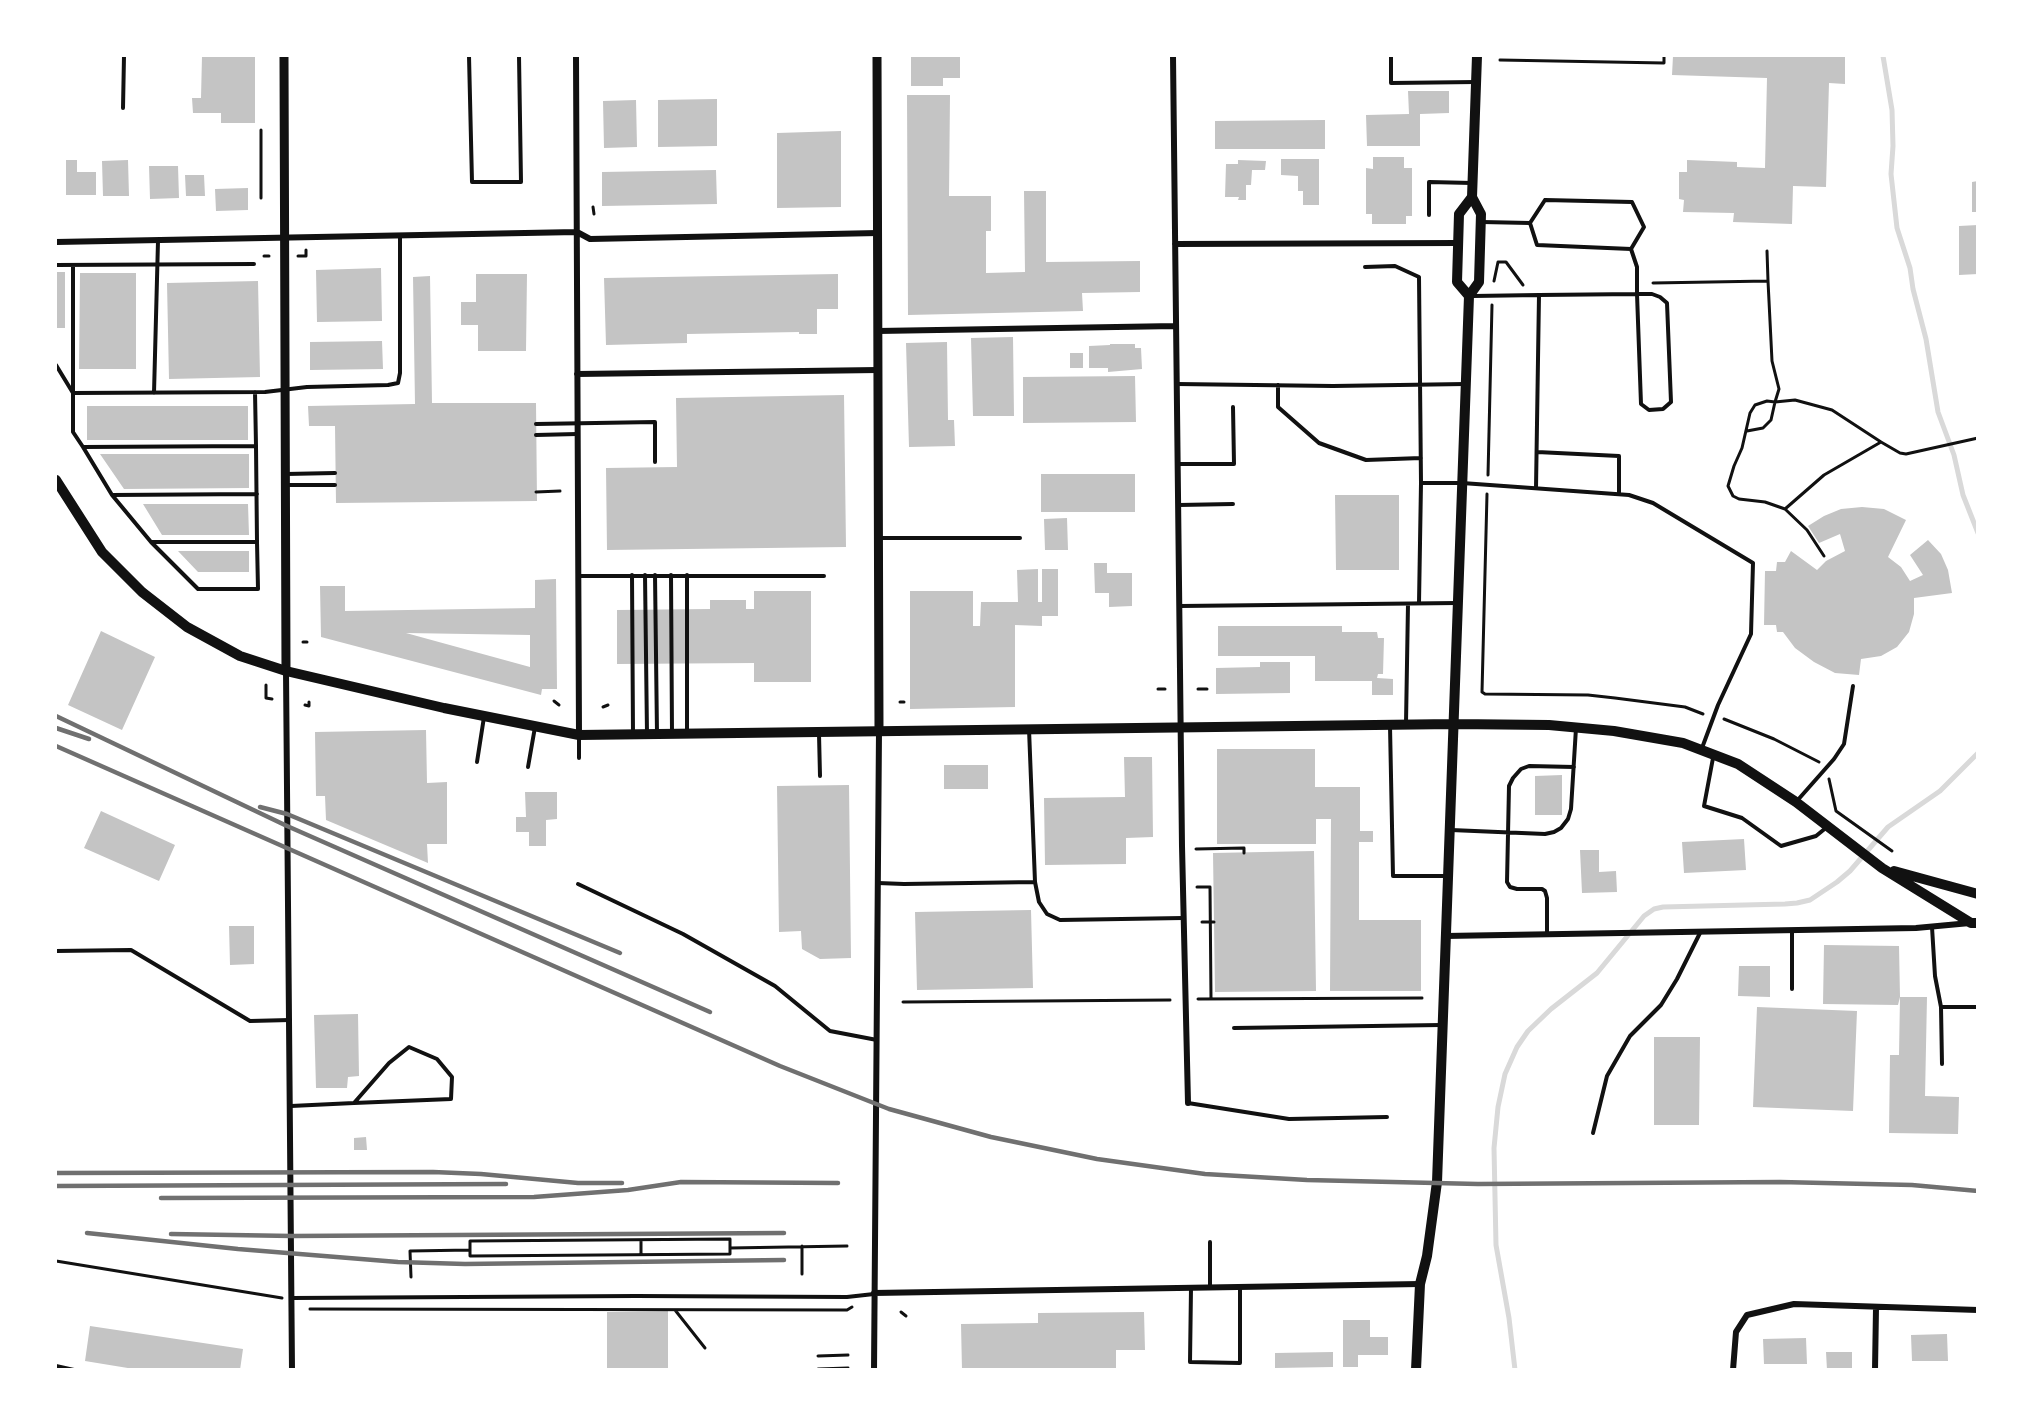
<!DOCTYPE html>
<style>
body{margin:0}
#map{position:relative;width:2033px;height:1425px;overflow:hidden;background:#fff;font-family:Mulish,sans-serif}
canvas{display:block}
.frame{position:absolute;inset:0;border:57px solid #fff;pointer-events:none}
</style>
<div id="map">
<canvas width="2033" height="1425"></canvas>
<div class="frame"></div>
</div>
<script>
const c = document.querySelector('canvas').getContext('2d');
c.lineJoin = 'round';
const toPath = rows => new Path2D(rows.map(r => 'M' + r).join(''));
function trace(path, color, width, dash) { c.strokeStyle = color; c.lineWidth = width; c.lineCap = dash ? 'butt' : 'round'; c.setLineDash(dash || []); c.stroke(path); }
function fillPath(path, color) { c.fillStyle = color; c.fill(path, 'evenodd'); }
trace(toPath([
 [1883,56,1892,110,1893,146,1891,174,1897,228,1910,268,1913,289,1926,339,1938,412,1954,455,1963,495,1978,533],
 [1515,1370,1509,1318,1496,1245,1494,1148,1498,1107,1505,1074,1517,1047,1528,1031,1551,1009,1597,973,1644,916,1654,909,1663,907,1785,904,1797,903,1810,900,1837,882,1850,871,1888,827,1940,791,1978,753]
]), '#d9d9d9', 5);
fillPath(toPath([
 [202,56,255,56,255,123,221,123,221,113,193,113,192,98,201,98],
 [911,56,960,56,960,78,943,78,943,86,911,86],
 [1673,56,1845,56,1845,84,1829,83,1826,187,1793,186,1792,224,1733,222,1734,213,1683,212,1684,200,1679,199,1679,172,1687,172,1687,160,1737,162,1737,167,1765,168,1767,78,1672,75],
 [1408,91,1449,91,1449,113,1420,114,1420,146,1367,146,1366,115,1409,114],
 [907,95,950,95,949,196,991,196,991,231,986,231,986,273,1025,272,1024,191,1046,191,1046,262,1140,261,1140,292,1082,293,1083,311,908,315],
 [717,99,717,146,658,147,658,100],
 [636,100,637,147,604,148,603,101],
 [1325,120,1325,149,1215,149,1215,121],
 [841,131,841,207,777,208,777,133],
 [1373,157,1404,157,1404,168,1412,168,1412,216,1406,216,1406,224,1372,224,1372,214,1366,214,1366,168,1373,169],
 [1281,159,1319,159,1319,205,1303,205,1303,191,1298,191,1298,176,1281,175],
 [66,160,77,160,77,172,96,172,96,195,66,195],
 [128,160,129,196,103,196,102,161],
 [1238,160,1266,161,1265,170,1252,170,1251,185,1246,185,1246,200,1238,200,1239,197,1225,197,1226,164,1238,164],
 [149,166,178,166,179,198,150,199],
 [716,170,717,204,602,206,602,172],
 [185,175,204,175,205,196,186,196],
 [1978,181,1978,212,1972,212,1972,182],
 [248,188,248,210,216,211,215,189],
 [1978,225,1978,274,1959,275,1959,226],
 [381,268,382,321,317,322,316,270],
 [56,272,65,272,65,328,56,328],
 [80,273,136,273,136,369,79,369],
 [476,274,527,274,526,351,478,351,478,325,461,325,461,302,476,302],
 [838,274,838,309,817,309,817,334,799,334,799,332,687,334,687,343,606,345,604,278],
 [430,276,432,403,536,403,537,501,336,503,335,426,309,426,308,406,415,404,413,277],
 [258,281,260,377,169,379,167,283],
 [1013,337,1014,416,973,416,971,338],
 [382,341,383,369,310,370,310,342],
 [947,342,948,420,954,420,955,446,909,447,906,343],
 [1110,344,1135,344,1135,348,1141,348,1142,369,1108,372,1108,368,1089,368,1089,346,1110,345],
 [1070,353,1083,353,1083,368,1070,368],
 [1135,376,1136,422,1023,423,1023,377],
 [844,395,846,547,607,550,606,468,677,467,676,398],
 [87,406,248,406,248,440,87,440],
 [100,454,249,454,249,488,124,489],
 [1041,474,1135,474,1135,512,1041,512],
 [1335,495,1399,495,1399,570,1336,570],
 [143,504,248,504,249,535,162,535],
 [1862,507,1884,509,1906,520,1888,557,1901,567,1910,581,1923,575,1910,555,1928,540,1941,554,1948,570,1952,593,1914,598,1914,614,1909,632,1897,647,1881,656,1861,659,1859,675,1835,673,1814,662,1795,648,1783,632,1777,632,1776,625,1764,625,1765,571,1776,571,1777,562,1785,562,1791,551,1817,570,1826,561,1845,551,1840,534,1819,543,1808,526,1824,516,1841,509],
 [1067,518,1068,550,1045,550,1044,519],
 [178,551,249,551,249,572,198,572],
 [1094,563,1107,563,1107,573,1132,573,1132,606,1109,607,1109,593,1095,593],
 [1038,569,1038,602,1042,602,1042,569,1058,569,1058,616,1042,616,1042,626,1015,625,1015,707,910,709,910,591,973,591,973,626,980,626,981,602,1018,602,1017,570],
 [556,579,557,689,542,689,541,695,321,637,320,586,345,586,345,611,535,608,535,580],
 [406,633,530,635,530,667],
 [754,591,811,591,811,682,754,682,754,663,617,664,617,610,710,609,710,600,746,600,746,609,754,609],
 [1218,626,1342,626,1342,632,1377,632,1378,638,1384,638,1383,674,1378,674,1377,678,1393,679,1393,695,1372,695,1372,681,1315,681,1315,656,1218,656],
 [101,631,155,657,122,730,68,705],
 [1260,662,1290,662,1290,693,1216,694,1216,668,1260,667],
 [426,730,427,783,447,782,447,844,427,844,428,863,326,820,325,796,316,796,315,732],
 [1217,749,1315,749,1315,787,1360,787,1360,831,1373,831,1373,842,1359,842,1359,920,1421,920,1421,991,1330,991,1331,819,1316,819,1316,844,1217,844],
 [1124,757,1152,757,1153,837,1126,838,1126,864,1045,865,1044,798,1125,797],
 [944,765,988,765,988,789,944,789],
 [1562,775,1562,815,1535,815,1535,776],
 [849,785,851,958,820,959,802,949,801,931,779,932,777,786],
 [525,792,557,792,557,819,546,820,546,846,529,846,529,832,516,832,516,817,526,817],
 [101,811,175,845,159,881,84,848],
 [1744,839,1746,870,1684,873,1682,842],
 [1580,850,1599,850,1599,872,1616,871,1617,892,1582,893],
 [1314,851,1316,991,1215,992,1213,853],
 [1031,910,1033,988,917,990,915,912],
 [229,926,254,926,254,964,230,965],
 [1824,945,1899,946,1900,997,1898,1005,1823,1004],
 [1739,966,1770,966,1770,997,1738,996],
 [1900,997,1927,997,1925,1096,1959,1097,1958,1134,1889,1133,1890,1055,1899,1055],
 [1757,1007,1857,1011,1853,1111,1753,1107],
 [358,1014,359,1076,348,1077,347,1088,316,1088,314,1015],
 [1654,1037,1700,1037,1699,1125,1654,1125],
 [366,1137,367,1150,354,1150,354,1138],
 [668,1311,668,1370,607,1370,607,1312],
 [1144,1312,1145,1350,1116,1350,1116,1370,962,1370,961,1324,1038,1323,1038,1313],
 [1343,1320,1370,1320,1370,1337,1388,1337,1388,1355,1358,1355,1358,1367,1343,1367],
 [90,1326,243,1349,240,1370,140,1370,85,1361],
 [1947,1334,1948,1361,1912,1361,1911,1335],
 [1806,1338,1807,1364,1764,1364,1763,1339],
 [1333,1352,1333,1367,1275,1368,1275,1353],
 [1826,1352,1852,1352,1852,1370,1827,1370]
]), '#c4c4c4');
trace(toPath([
 [1500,60,1664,63,1664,56],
 [261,130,261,198],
 [593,207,594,214],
 [1767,251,1768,281],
 [264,256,269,256],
 [298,256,306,256,306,250],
 [1494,281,1498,262,1506,262,1523,285],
 [1653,283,1768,281,1772,361,1779,389,1775,402,1767,401,1755,405,1750,413,1742,448,1734,466,1728,486,1733,496,1739,499,1765,502,1785,509,1824,475,1881,442,1900,453,1906,454,1978,438],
 [1747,431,1763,428,1771,420,1775,402,1795,400,1832,410,1881,442],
 [1488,475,1492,305],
 [536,492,560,491],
 [1487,494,1482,692,1485,694,1588,695,1615,698,1685,707,1703,714],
 [1785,509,1807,530,1824,556],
 [303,642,307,642],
 [266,685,266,698,272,699],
 [1158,689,1165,689],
 [1198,689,1207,689],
 [554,701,559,705],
 [900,702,904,702],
 [305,705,309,706,309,702],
 [603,707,608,705],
 [1724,719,1774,739,1819,762],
 [1829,779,1836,811,1892,851],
 [1196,849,1244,848,1244,853],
 [1197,887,1210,887,1211,999],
 [1202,922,1214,922],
 [1198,999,1422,998],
 [903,1002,1170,1000],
 [730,1239,730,1254,470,1256,470,1241,730,1239],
 [802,1246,802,1274],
 [730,1248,847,1246],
 [641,1254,641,1240],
 [56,1261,282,1298],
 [411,1277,410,1251,470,1250],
 [310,1309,847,1310,852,1307],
 [675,1310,705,1348],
 [901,1312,906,1316],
 [818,1356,848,1355],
 [818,1369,848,1368]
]), '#111', 3);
trace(toPath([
 [469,56,472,182,521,182,519,56],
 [1391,56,1391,83,1476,82],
 [123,108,124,56],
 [1545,200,1632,202,1644,227,1631,249,1537,245,1530,223,1545,200],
 [1429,215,1429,182,1472,183],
 [1482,222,1530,223],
 [56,265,254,264],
 [73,265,73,432,83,447,256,446],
 [1365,267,1395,266,1419,277,1421,483,1419,603],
 [1473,296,1539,295,1637,294,1652,294,1660,297,1667,303,1671,402,1663,409,1649,410,1641,404,1637,294,1637,267,1631,249],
 [56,365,73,393,265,392,307,387,388,385,398,383,400,373,400,236],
 [1177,384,1333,386,1465,384],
 [1278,385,1278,407,1319,443,1366,460,1421,458],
 [255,392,256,446,257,542,258,589,198,589,151,542,257,542],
 [154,393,158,241],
 [536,424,655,422,655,462],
 [536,435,577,434],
 [83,447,112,495],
 [1537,452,1619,456,1619,494],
 [1177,464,1234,464,1233,407],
 [286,474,335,473],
 [1421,483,1462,483,1629,495,1653,503,1753,563,1751,634,1718,705,1702,748],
 [286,485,335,485],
 [1536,488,1539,295],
 [1179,505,1233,504],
 [880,538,1020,538],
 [151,542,112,495,257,494],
 [632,575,633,734],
 [645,575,647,734],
 [655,575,657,734],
 [671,575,672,734],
 [687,575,687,734],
 [579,576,824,576],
 [1180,606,1457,603],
 [1406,723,1408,604],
 [1390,726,1393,876,1445,876],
 [1029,729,1035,882],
 [819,734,820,776],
 [579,736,579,758],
 [1713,758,1704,806,1742,818,1781,846,1816,836,1827,827],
 [477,762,484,717],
 [528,767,535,727],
 [1796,802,1834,759,1844,744,1853,686],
 [1451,830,1545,834,1554,832,1561,828,1568,819,1571,809,1576,728],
 [878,883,904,884,1035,882,1039,902,1047,914,1060,920,1183,918],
 [578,884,683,934,775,986,830,1031,877,1040],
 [1932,927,1935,976,1941,1007,1978,1007],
 [1547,934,1547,898,1545,891,1542,889,1517,889,1510,887,1507,882,1509,786,1513,778,1521,769,1529,766,1574,767],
 [56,951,131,950,250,1021,290,1020],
 [1792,989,1792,931],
 [1941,1007,1942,1064],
 [1234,1028,1441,1025],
 [1188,1103,1289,1119,1387,1117],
 [291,1106,354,1103,451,1099,452,1077,437,1059,409,1047,389,1063,354,1103],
 [1593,1133,1607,1076,1630,1036,1661,1005,1677,979,1700,933],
 [1210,1242,1210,1287],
 [1191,1288,1190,1362,1240,1363,1240,1287],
 [292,1298,636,1296,847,1297,874,1294],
 [56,1366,74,1370]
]), '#111', 4);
trace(toPath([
 [576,56,579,735],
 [1173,56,1182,846,1188,1103],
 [56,242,577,232,590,239,878,233],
 [1175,244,1458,243],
 [878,331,1176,326],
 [577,374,878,370],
 [286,671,292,1370],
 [1445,936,1916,928,1970,923],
 [874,1293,1420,1284],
 [874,1370,879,731],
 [1733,1370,1736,1332,1747,1315,1794,1304,1978,1310],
 [1875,1370,1876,1308]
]), '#111', 6);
trace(toPath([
 [284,56,286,671],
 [877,56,879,731]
]), '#111', 9);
trace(toPath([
 [1469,296,1457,282,1459,214,1472,197],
 [56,480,102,552,142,592,187,627,240,656,286,671,444,708,579,735,1454,724,1549,725,1614,731,1683,743,1738,764,1796,802,1882,868,1971,923,1978,923],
 [1894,871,1978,894],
 [1416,1370,1420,1284,1427,1256,1437,1182,1469,296,1479,282,1481,214,1472,197,1477,56]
]), '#111', 10);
trace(toPath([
 [56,716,287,826,710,1012],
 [56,728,89,739],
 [56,746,780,1066,889,1109,991,1137,1097,1159,1205,1174,1307,1180,1478,1184,1780,1182,1912,1185,1978,1191],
 [260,807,287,814,620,953],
 [56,1173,433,1172,481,1174,578,1183,622,1183],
 [56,1186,506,1184],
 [161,1198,534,1197,628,1190,681,1182,838,1183],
 [87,1233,238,1249,398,1262,465,1264,784,1260],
 [171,1234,292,1236,784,1233]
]), '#707070', 4.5);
</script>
